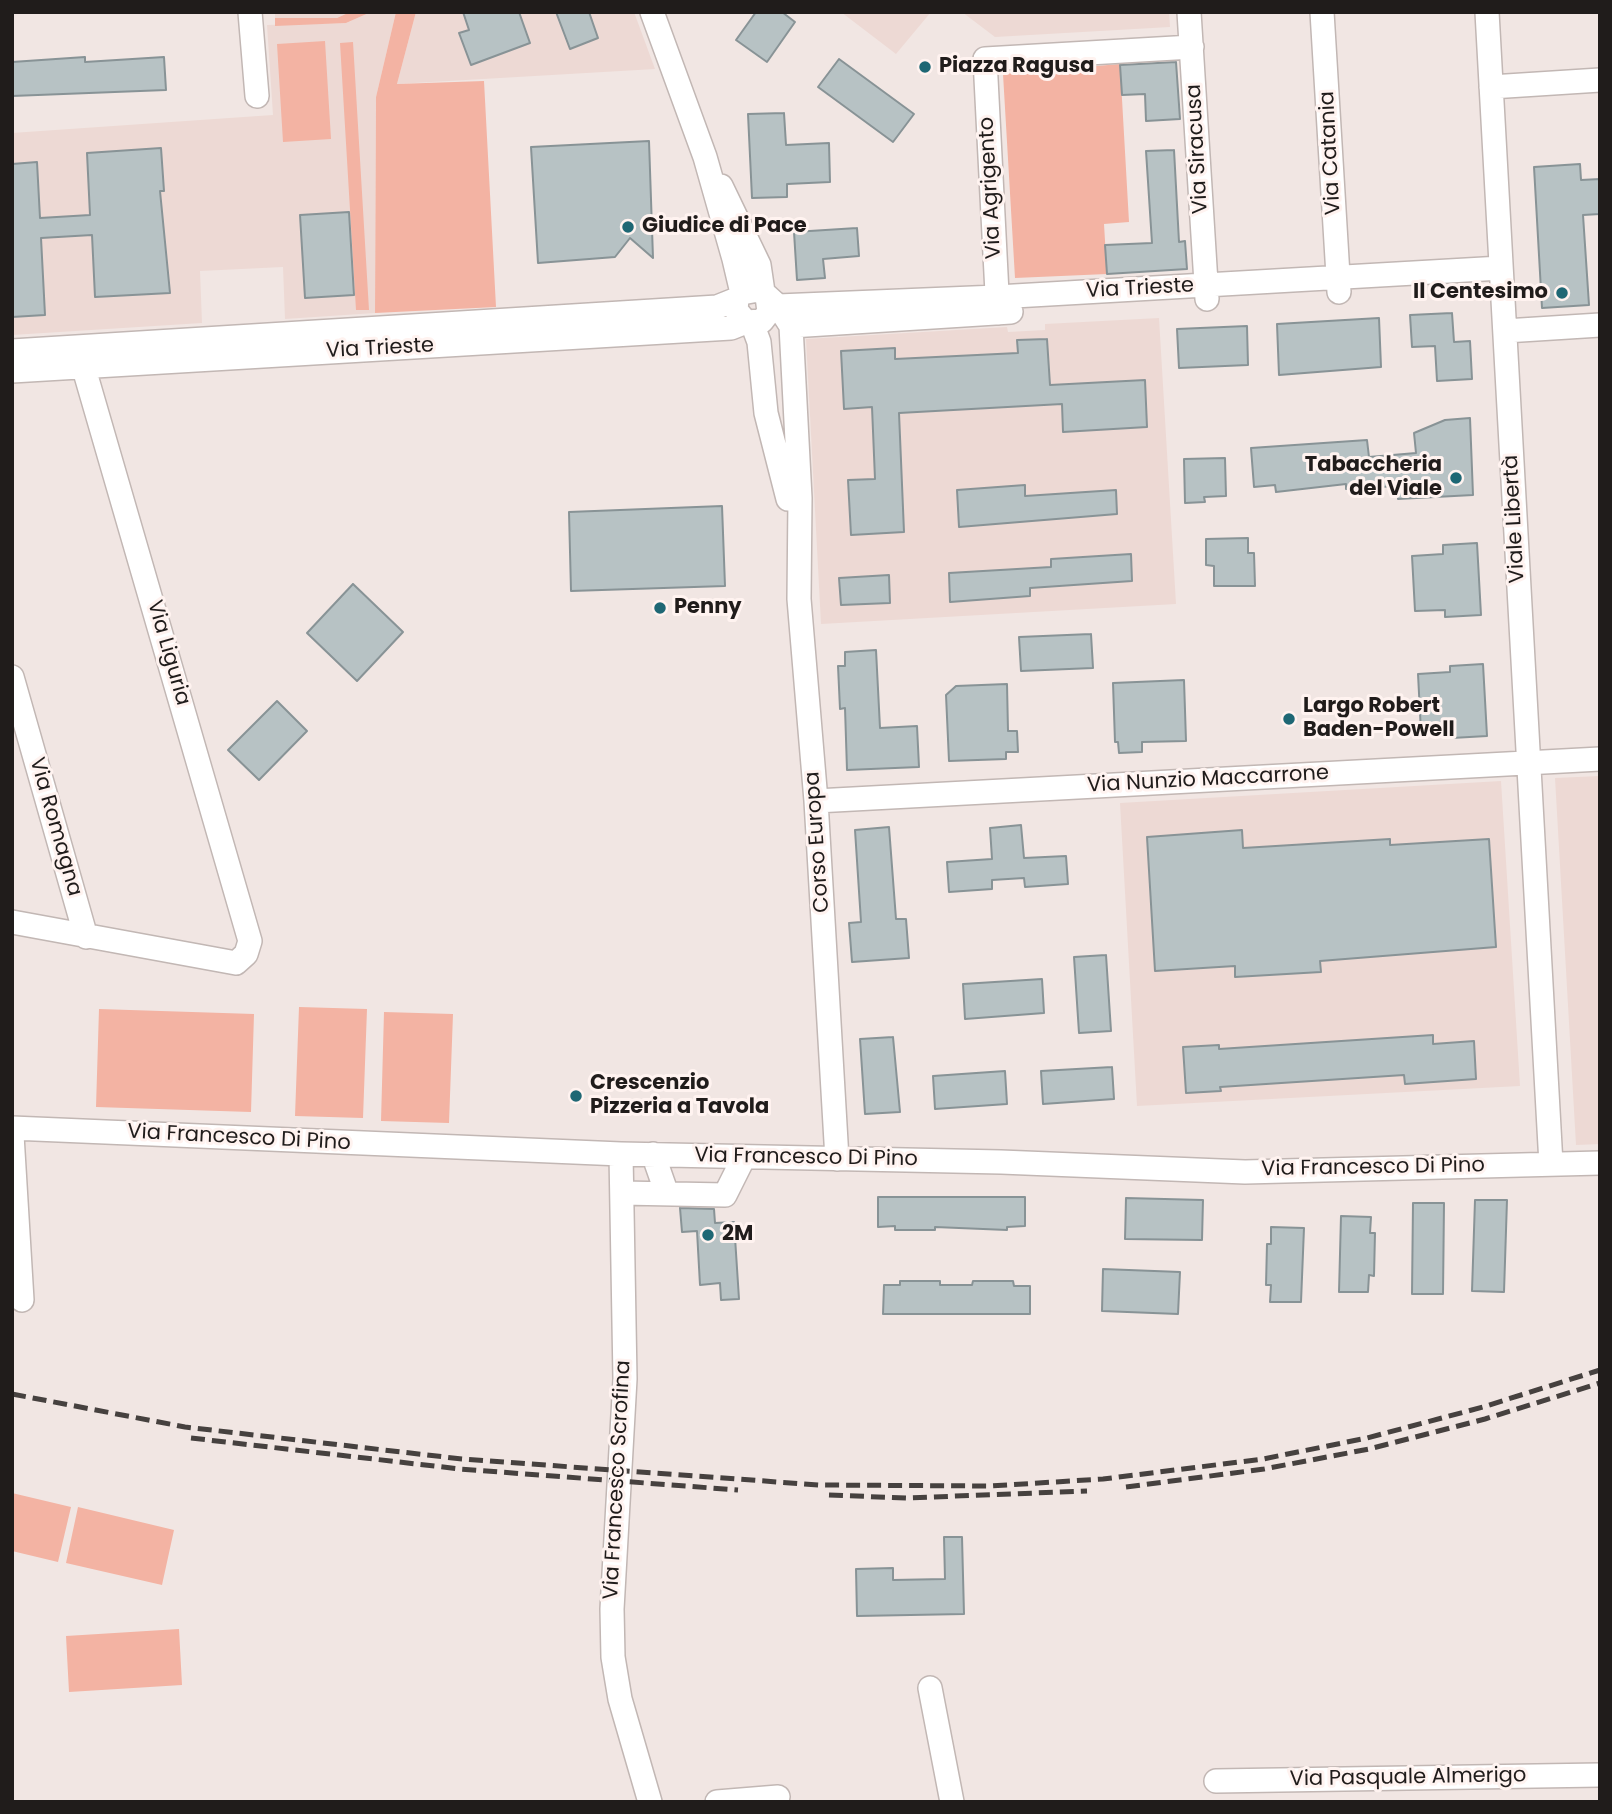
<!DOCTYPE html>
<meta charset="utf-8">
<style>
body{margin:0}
#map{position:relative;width:1612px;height:1814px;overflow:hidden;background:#f1e6e3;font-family:Poppins,sans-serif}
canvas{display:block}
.frame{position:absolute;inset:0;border:14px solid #201c1b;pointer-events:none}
</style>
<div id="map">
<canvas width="1612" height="1814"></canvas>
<div class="frame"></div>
</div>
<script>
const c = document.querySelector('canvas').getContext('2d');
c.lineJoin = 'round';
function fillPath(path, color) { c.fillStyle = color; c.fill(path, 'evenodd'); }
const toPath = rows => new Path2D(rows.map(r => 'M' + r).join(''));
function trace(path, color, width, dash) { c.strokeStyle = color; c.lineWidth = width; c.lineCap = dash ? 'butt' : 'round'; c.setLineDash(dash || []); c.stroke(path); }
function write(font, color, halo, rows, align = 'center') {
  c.font = font + ' Poppins,sans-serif'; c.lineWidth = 6; c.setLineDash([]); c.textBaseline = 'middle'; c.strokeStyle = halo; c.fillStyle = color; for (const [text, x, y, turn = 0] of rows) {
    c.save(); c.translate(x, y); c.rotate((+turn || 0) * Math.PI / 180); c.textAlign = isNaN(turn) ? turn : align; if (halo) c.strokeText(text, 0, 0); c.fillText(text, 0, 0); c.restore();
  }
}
fillPath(toPath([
 [275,12,350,12,337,18,275,18],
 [371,12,396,12,376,97,375,313,285,319,283,267,200,271,202,323,12,335,12,133,273,115,267,25,346,23],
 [416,12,634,12,655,69,397,84],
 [841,12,931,12,896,54],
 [962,12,1169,12,1170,27,995,37],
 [1159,318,1176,604,821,624,806,339,1007,327,1008,332,1045,330,1045,324],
 [1600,776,1600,1144,1576,1145,1555,778],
 [1501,781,1520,1086,1137,1106,1120,803]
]), '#edd9d4');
fillPath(toPath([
 [350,12,371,12,346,23,275,26,275,18,337,18],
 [396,12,416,12,397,84,484,81,496,307,375,313,376,97],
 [325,41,331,139,283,142,277,44],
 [353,42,369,310,356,310,340,43],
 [1120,64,1129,222,1104,224,1107,274,1015,278,1003,74],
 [299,1007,367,1009,363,1118,295,1116],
 [99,1009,254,1014,251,1112,96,1107],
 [384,1012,453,1014,449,1123,381,1121],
 [12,1493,71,1507,58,1562,12,1551],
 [78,1507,174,1530,162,1585,66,1563],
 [179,1629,182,1685,69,1692,66,1636]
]), '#f3b3a3');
const building = toPath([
 [463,12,519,12,530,43,471,65,459,33,469,30,463,12],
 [556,12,589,12,598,38,570,49,556,12],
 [756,12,782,12,795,22,767,62,736,40,756,12],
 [85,57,85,62,164,57,166,90,12,96,12,62,85,57],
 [839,59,914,114,893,142,818,87,839,59],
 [1176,62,1180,119,1146,121,1145,94,1122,95,1120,65,1176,62],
 [784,113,786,145,829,143,830,182,787,184,787,197,752,198,748,114,784,113],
 [649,141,653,258,630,238,615,257,538,263,531,147,649,141],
 [161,148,164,191,160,191,170,293,95,297,92,235,41,238,45,315,12,317,12,164,37,162,40,218,90,215,87,153,161,148],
 [1174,150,1179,242,1185,241,1187,269,1107,274,1105,245,1152,243,1146,151,1174,150],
 [1580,164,1581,180,1600,179,1600,214,1583,215,1589,305,1542,308,1534,167,1580,164],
 [349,212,354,295,305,298,300,215,349,212],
 [857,228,859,256,823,259,825,278,797,280,794,232,857,228],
 [1452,313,1454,342,1470,341,1472,379,1437,381,1435,346,1412,347,1410,315,1452,313],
 [1379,318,1381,367,1279,375,1277,324,1379,318],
 [1247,326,1248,365,1179,368,1177,329,1247,326],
 [1047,339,1050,385,1145,380,1147,427,1063,432,1062,404,899,413,904,532,851,535,848,480,875,479,872,407,844,409,841,351,895,348,895,359,1018,353,1017,340,1047,339],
 [1470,418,1473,495,1398,499,1398,486,1346,489,1346,484,1276,492,1275,485,1254,487,1251,448,1367,440,1369,457,1416,453,1414,433,1445,420,1470,418],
 [1225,458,1226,496,1204,497,1205,502,1185,503,1184,459,1225,458],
 [1025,485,1025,496,1116,490,1117,514,959,527,957,490,1025,485],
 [722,506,725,586,571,591,569,512,722,506],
 [1248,538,1248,553,1254,553,1255,586,1214,586,1214,566,1206,565,1206,539,1248,538],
 [1477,543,1481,615,1445,617,1445,610,1415,611,1412,556,1443,554,1443,545,1477,543],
 [1131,554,1132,581,1030,588,1030,596,950,602,949,573,1051,567,1051,559,1131,554],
 [889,575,890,603,841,605,839,578,889,575],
 [353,584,403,632,357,681,307,633,353,584],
 [1091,634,1093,668,1021,671,1019,637,1091,634],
 [876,650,880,728,917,726,919,767,847,770,845,708,840,709,838,666,845,666,845,652,876,650],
 [1483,664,1487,736,1452,738,1452,730,1421,732,1418,674,1450,672,1450,666,1483,664],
 [1184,680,1186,741,1142,742,1142,752,1119,753,1118,742,1115,742,1113,683,1184,680],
 [1007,684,1008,731,1017,731,1018,752,1006,752,1006,759,949,761,946,695,956,686,1007,684],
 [277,701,307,731,259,780,228,750,277,701],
 [1021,825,1024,858,1066,856,1068,884,1025,887,1024,878,992,880,992,889,949,892,947,862,992,859,990,828,1021,825],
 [889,827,896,919,906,919,909,958,852,962,849,923,861,922,855,830,889,827],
 [1242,830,1243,848,1390,839,1390,845,1489,839,1496,947,1320,961,1321,972,1235,977,1235,966,1155,971,1147,837,1242,830],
 [1106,955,1111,1031,1079,1033,1074,957,1106,955],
 [1042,979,1044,1013,965,1019,963,984,1042,979],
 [1433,1035,1433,1044,1474,1041,1476,1079,1405,1084,1404,1075,1220,1087,1221,1091,1186,1093,1183,1047,1219,1045,1219,1049,1433,1035],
 [893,1037,900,1112,865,1114,860,1039,893,1037],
 [1112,1067,1114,1099,1043,1104,1041,1071,1112,1067],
 [1005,1071,1007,1104,935,1109,933,1076,1005,1071],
 [878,1197,1025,1197,1025,1226,1007,1227,1007,1230,935,1227,935,1230,895,1230,895,1226,878,1227,878,1197],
 [1126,1198,1203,1200,1202,1240,1125,1239,1126,1198],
 [1475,1200,1507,1200,1504,1292,1472,1291,1475,1200],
 [1413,1203,1444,1203,1443,1294,1412,1294,1413,1203],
 [680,1208,714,1209,715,1223,734,1222,739,1299,721,1300,720,1283,700,1285,697,1231,682,1232,680,1208],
 [1341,1216,1371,1217,1370,1233,1375,1233,1374,1276,1369,1275,1368,1292,1339,1292,1341,1216],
 [1271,1227,1304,1228,1301,1302,1270,1302,1271,1285,1266,1285,1267,1244,1271,1244,1271,1227],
 [1103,1269,1180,1272,1178,1314,1102,1311,1103,1269],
 [900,1281,940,1281,940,1285,972,1285,973,1281,1013,1281,1014,1286,1030,1286,1030,1314,883,1314,884,1285,900,1285,900,1281],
 [944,1537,962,1537,964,1614,857,1616,856,1569,893,1568,893,1580,945,1579,944,1537]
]);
fillPath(building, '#b7c2c4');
trace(building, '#889396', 2);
const minor = toPath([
 [250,12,257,96],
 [652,12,705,157,734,259,742,293,737,299,736,310,746,322,762,321,769,312,767,296,758,290,742,293],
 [1189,12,1207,299],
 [1322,12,1339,292],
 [1487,12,1551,1164],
 [1491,87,1600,80],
 [721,186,759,265,763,292],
 [767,296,778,306,791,326,800,498,799,599,816,801,837,1159],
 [778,306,997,297,1501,268],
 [998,313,985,59,1192,47],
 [752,323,759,342,766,413,788,499],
 [791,326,1011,312],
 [1505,331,1600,325],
 [12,351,717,307,737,299],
 [12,371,731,328,746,322],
 [12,677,86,937],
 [816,801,1600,759],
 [12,922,236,963,246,954,250,941,78,348],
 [12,1128,621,1154,1001,1162,1245,1172,1600,1163],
 [12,1135,22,1300],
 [621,1154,625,1379,612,1609,613,1657,620,1699,650,1802],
 [653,1154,667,1194],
 [622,1193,725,1195,744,1157],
 [930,1688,952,1802],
 [1216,1781,1600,1775],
 [717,1802,778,1797]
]);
trace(minor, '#c2b7b4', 26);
trace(minor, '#fff', 23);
trace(toPath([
 [12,1394,185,1427,462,1459,819,1485,990,1486,1103,1479,1263,1459,1367,1438,1483,1407,1600,1370],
 [191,1438,460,1469,738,1490],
 [1126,1487,1264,1469,1369,1449,1485,1419,1600,1383],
 [829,1495,906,1498,1087,1491]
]), '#46413f', 5, [14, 7]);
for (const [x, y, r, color] of [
 [925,67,7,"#1e6774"],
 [628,227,7,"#1e6774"],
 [1562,293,7,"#1e6774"],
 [1456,478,7,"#1e6774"],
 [660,608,7,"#1e6774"],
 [1289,719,7,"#1e6774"],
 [576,1096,7,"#1e6774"],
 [708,1235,7,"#1e6774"]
]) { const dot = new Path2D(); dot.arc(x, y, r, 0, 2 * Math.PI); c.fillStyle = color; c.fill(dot); trace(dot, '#fff3f0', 2.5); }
write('bold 21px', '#201c1b', '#fff3f0', [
 ["Piazza Ragusa",939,67],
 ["Giudice di Pace",642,227],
 ["Il Centesimo",1548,293,"right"],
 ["Tabaccheria",1442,466,"right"],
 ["del Viale",1442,490,"right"],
 ["Penny",674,608],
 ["Largo Robert",1303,707],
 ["Baden-Powell",1303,731],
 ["Crescenzio",590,1084],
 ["Pizzeria a Tavola",590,1108],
 ["2M",722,1235]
], 'left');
write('21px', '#201c1b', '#fff3f0', [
 ["Via Siracusa",1198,149,-93],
 ["Via Catania",1331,153,-93],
 ["Via Agrigento",991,188,-93],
 ["Via Trieste",1140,289,-3],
 ["Via Trieste",380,349,-3],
 ["Viale Libertà",1515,519,-93],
 ["Via Liguria",168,653,74],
 ["Via Nunzio Maccarrone",1208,780,-3],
 ["Via Romagna",55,827,74],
 ["Corso Europa",818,842,-94],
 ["Via Francesco Di Pino",239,1138,3],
 ["Via Francesco Di Pino",806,1158,1],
 ["Via Francesco Di Pino",1373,1168,-1],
 ["Via Francesco Scrofina",618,1480,-87],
 ["Via Pasquale Almerigo",1408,1778,-1]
]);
</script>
